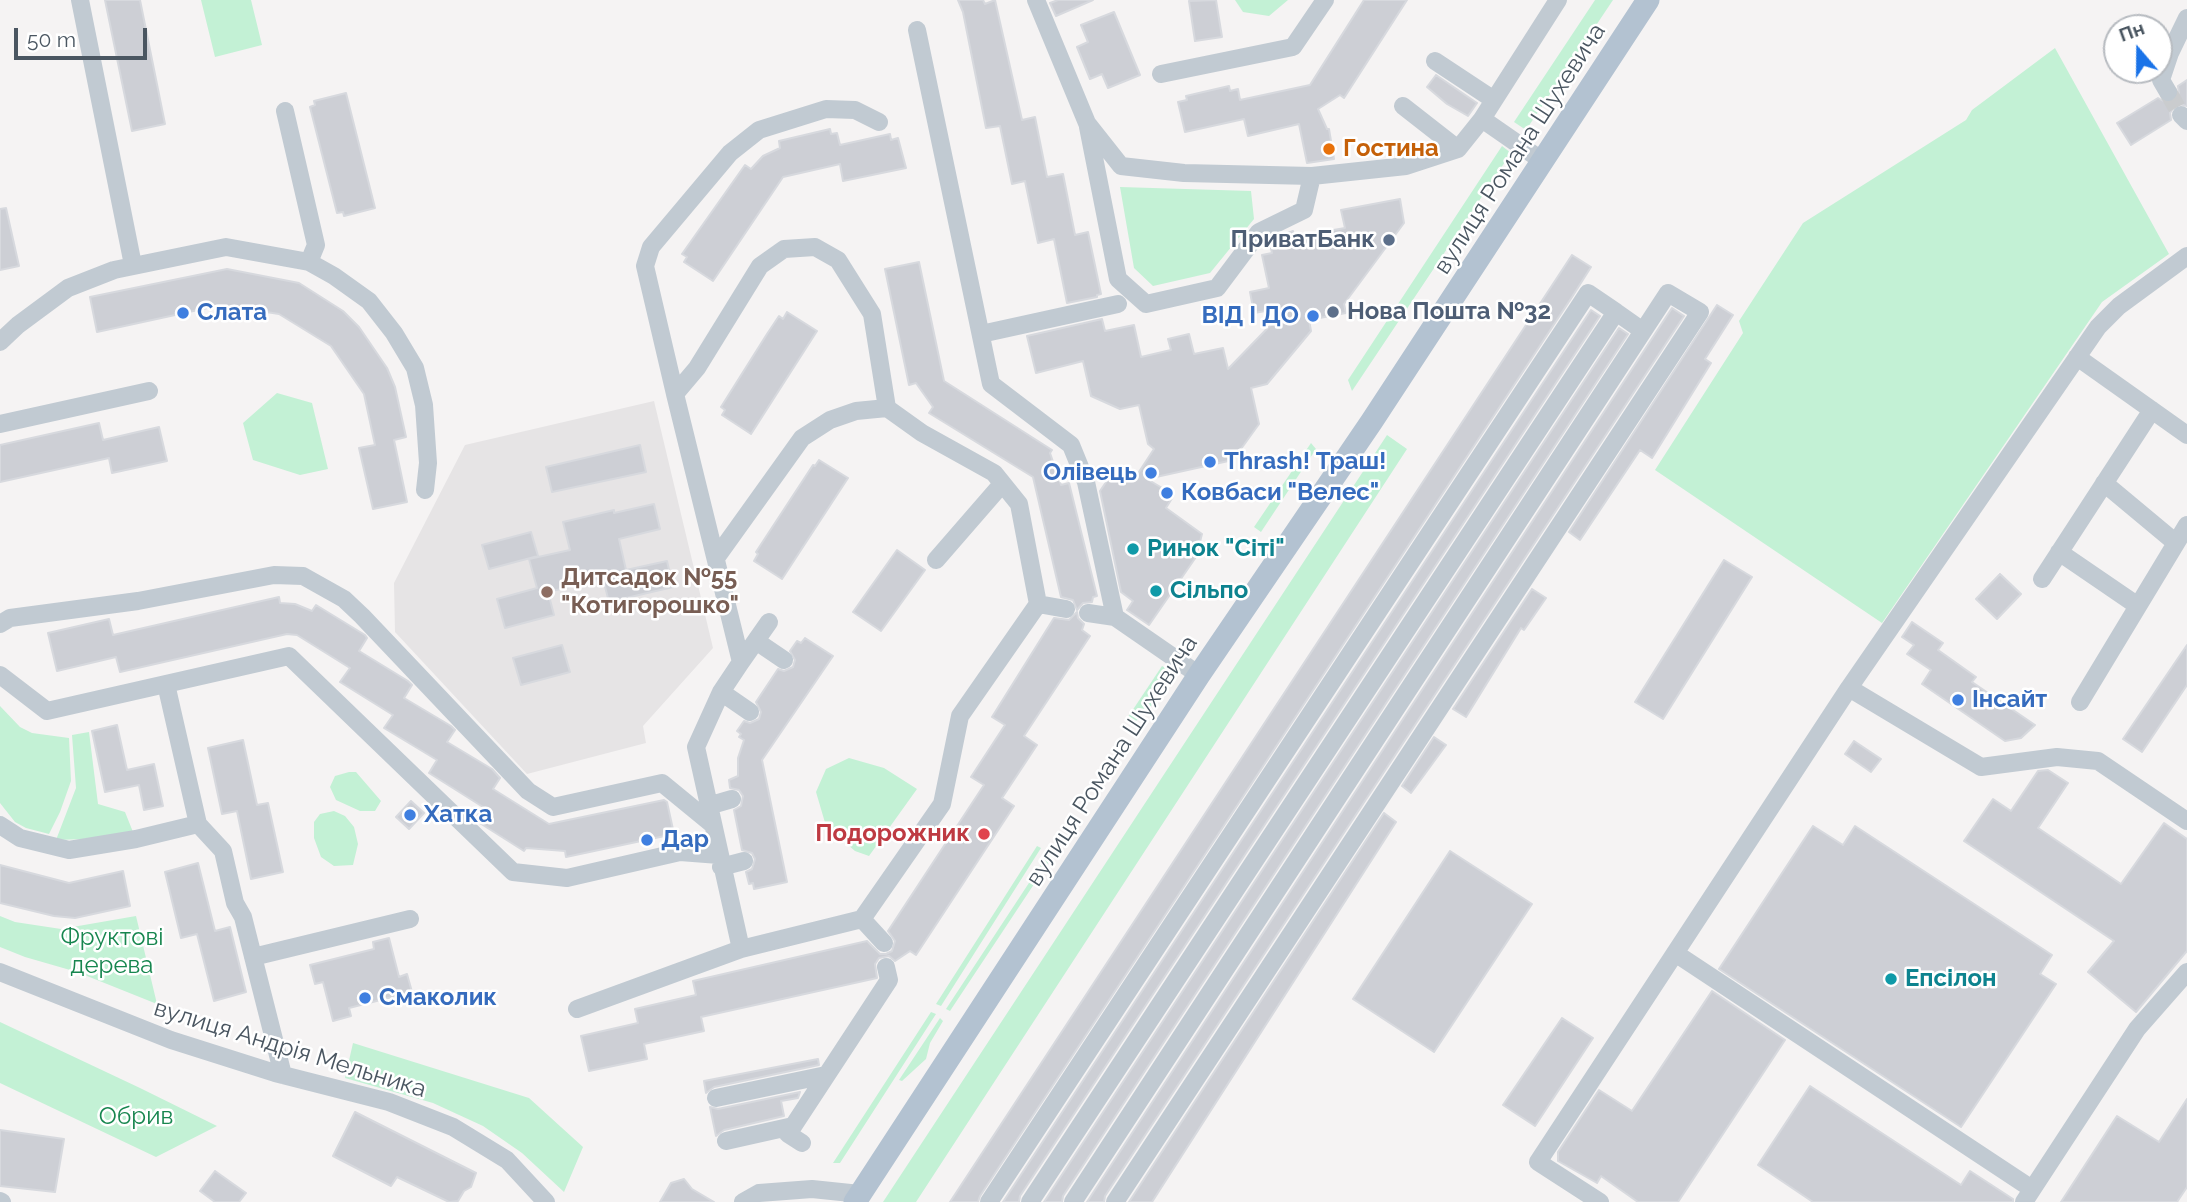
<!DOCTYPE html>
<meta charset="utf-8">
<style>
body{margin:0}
#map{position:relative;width:2187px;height:1202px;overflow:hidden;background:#f5f3f3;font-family:Raleway,sans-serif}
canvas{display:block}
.north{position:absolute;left:2103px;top:14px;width:70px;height:70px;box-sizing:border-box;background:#fff;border:2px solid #b7bbc0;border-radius:50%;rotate:340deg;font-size:19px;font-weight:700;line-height:28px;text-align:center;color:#4a5661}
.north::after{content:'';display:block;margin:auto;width:24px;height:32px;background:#1a73e8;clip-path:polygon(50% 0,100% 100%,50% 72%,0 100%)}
.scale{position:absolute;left:14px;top:28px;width:133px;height:32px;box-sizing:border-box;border:4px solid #4a5661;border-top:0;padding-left:9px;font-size:21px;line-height:24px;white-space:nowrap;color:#4a5661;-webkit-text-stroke:5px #fff;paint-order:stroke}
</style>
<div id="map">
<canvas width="2187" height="1202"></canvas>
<div class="north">Пн</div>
<div class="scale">50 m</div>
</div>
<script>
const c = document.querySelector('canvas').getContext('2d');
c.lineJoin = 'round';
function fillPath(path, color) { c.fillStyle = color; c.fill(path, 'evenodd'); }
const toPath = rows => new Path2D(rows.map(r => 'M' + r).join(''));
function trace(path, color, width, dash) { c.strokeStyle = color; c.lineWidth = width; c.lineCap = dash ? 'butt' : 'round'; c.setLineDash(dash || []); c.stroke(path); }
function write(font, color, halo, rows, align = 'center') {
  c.font = font + ' Raleway,sans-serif'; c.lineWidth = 5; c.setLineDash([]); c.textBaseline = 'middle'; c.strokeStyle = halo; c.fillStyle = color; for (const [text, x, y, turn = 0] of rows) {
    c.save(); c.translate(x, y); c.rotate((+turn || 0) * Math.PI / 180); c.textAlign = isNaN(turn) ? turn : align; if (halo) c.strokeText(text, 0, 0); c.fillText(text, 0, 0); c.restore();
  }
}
fillPath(toPath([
 [654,401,713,648,643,726,646,743,527,774,395,632,394,583,465,445]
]), '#e6e4e5');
fillPath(toPath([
 [201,0,251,0,262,45,215,57],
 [1235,0,1288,0,1269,16,1243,12],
 [1595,0,1613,0,1526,130,1514,122],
 [2055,48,2169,254,2102,302,1882,623,1655,470,1743,333,1739,321,1803,223,1966,120,1972,110],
 [1502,146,1511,153,1352,391,1348,380],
 [1120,187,1251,191,1254,219,1210,273,1153,286,1134,268],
 [277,393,312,403,328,469,300,475,253,460,243,423],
 [1387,435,1407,449,916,1202,883,1202],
 [1311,443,1316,449,1261,532,1254,527],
 [1162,666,1172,672,1171,681,1167,690,1132,725,1126,720],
 [0,706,20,727,32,733,69,738,71,781,60,812,49,834,26,828,15,822,0,803],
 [89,732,98,804,125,812,133,832,84,839,56,840,76,788,72,735],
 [849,758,884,768,917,789,869,856,855,851,826,826,816,792,826,769],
 [349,772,356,772,381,801,375,811,360,811,336,800,330,787,335,776],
 [334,811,345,816,354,827,358,844,353,865,334,866,321,857,314,838,314,822,320,814],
 [1037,846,1041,848,941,1006,936,1004],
 [1048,854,1052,857,950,1011,946,1009],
 [0,916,15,922,61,929,136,916,157,1004,77,972,25,957,0,947],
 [931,1012,936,1014,840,1163,833,1163],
 [940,1018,943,1021,930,1043,926,1059,902,1081,899,1080],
 [0,1022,140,1088,217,1126,156,1157,0,1083],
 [353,1043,529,1098,583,1147,564,1192,522,1153,483,1126,433,1103,345,1078]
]), '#c3f1d5');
const building = toPath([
 [105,0,140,0,165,124,132,131,105,0],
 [958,0,983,0,985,4,995,0,1022,120,1035,117,1047,177,1063,174,1075,235,1088,232,1101,294,1097,295,1097,297,1067,303,1054,239,1038,243,1025,181,1012,184,1000,126,986,128,963,12,958,0],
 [1058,0,1093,0,1056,16,1050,3,1058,0],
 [1216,0,1222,37,1195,41,1189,1,1216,0],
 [1364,0,1407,0,1344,98,1340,95,1318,109,1327,129,1329,129,1334,159,1307,163,1299,124,1248,136,1244,119,1185,132,1178,102,1187,100,1186,96,1229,86,1230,91,1238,89,1240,100,1310,85,1364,0],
 [1114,12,1140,75,1108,88,1102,74,1090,79,1077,47,1088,42,1081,25,1114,12],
 [1436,75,1477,103,1468,116,1447,104,1427,87,1436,75],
 [2187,80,2187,106,2179,104,2174,107,2170,113,2171,120,2131,145,2117,123,2158,98,2167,103,2174,101,2179,93,2178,86,2187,80],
 [346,93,375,208,344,216,343,212,337,213,310,107,315,105,314,101,346,93],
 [830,129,831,134,837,133,840,145,890,134,891,140,898,138,906,168,843,181,840,164,783,177,713,281,684,262,687,257,682,254,745,165,751,169,763,156,780,148,779,141,830,129],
 [1400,199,1404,223,1344,304,1346,313,1309,320,1311,331,1267,384,1251,388,1259,424,1233,460,1147,479,1174,495,1166,508,1202,534,1196,557,1149,625,1127,610,1133,601,1121,592,1100,491,1115,469,1133,481,1154,449,1148,444,1139,405,1120,409,1091,396,1083,361,1036,373,1027,336,1102,319,1105,331,1134,325,1141,357,1171,350,1168,339,1189,334,1194,354,1223,348,1228,369,1288,307,1254,313,1250,292,1269,288,1262,255,1272,253,1269,240,1293,231,1294,237,1345,228,1341,210,1400,199],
 [6,208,19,266,0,270,0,209,6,208],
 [1572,255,1591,267,1572,297,980,1196,978,1202,950,1202,1572,255],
 [919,262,944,381,1052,450,1050,453,1061,485,1069,483,1097,596,1093,597,1092,602,1083,603,1077,610,1073,600,1061,597,1033,477,929,413,933,407,916,383,909,385,885,269,919,262],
 [227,269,299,283,343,311,359,327,387,368,395,387,406,437,394,440,407,502,373,509,359,448,375,445,364,394,331,346,279,314,221,305,97,332,90,297,227,269],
 [1717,305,1733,315,1705,359,1711,363,1652,458,1640,450,1580,540,1569,532,1717,305],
 [1672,308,1684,316,1105,1196,1104,1202,1087,1202,1672,308],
 [1591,310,1600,316,1020,1196,1019,1202,1003,1202,1591,310],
 [787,312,817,331,751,434,722,415,725,410,721,407,767,334,779,316,783,319,787,312],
 [1619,328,1628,334,1063,1196,1062,1202,1044,1202,1619,328],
 [99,423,103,440,159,427,167,461,112,473,109,458,0,482,0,445,99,423],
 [640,445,646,472,552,492,546,467,640,445],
 [819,460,848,478,782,579,754,561,758,554,756,552,813,465,815,466,819,460],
 [654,504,660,529,619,539,626,570,667,561,673,587,609,602,603,579,548,592,554,615,505,628,497,599,537,588,529,559,570,550,563,522,614,510,614,513,654,504],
 [531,532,538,556,489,569,482,545,531,532],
 [897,550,925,570,881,631,853,612,897,550],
 [1724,560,1752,577,1663,719,1635,702,1724,560],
 [2000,574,2021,594,1997,619,1976,599,2000,574],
 [1532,589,1546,598,1524,630,1521,628,1466,717,1453,709,1532,589],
 [279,597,280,603,295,604,312,611,316,605,365,635,367,638,359,651,408,681,412,685,404,698,451,726,455,730,447,742,492,769,500,778,493,789,549,824,664,800,667,802,674,834,566,857,565,851,526,848,524,851,475,820,483,807,429,773,437,760,384,728,393,715,340,682,350,668,297,635,287,634,120,672,116,657,57,671,48,633,109,619,113,635,279,597],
 [1077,612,1078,618,1084,624,1082,630,1090,636,1024,736,1037,745,1002,798,1014,806,916,955,910,951,895,961,889,956,879,958,875,964,877,978,701,1017,704,1031,644,1044,647,1059,589,1071,581,1036,638,1023,635,1009,696,995,693,981,867,941,880,954,886,954,892,951,895,941,888,931,984,785,971,777,1005,725,992,717,1054,618,1069,620,1077,612],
 [1912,622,1943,643,1938,650,1976,677,1972,682,2035,725,2021,738,2005,741,1922,684,1931,670,1907,654,1914,645,1902,637,1912,622],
 [805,638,833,656,762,760,787,882,754,889,753,883,749,884,746,872,752,869,755,859,752,853,742,850,734,810,741,806,743,796,739,790,730,788,729,780,738,776,738,758,744,740,739,737,741,734,737,731,744,721,750,723,759,719,761,712,756,702,778,669,784,671,793,667,795,660,790,651,797,641,801,643,805,638],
 [562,645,570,672,521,685,513,658,562,645],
 [2187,645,2187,685,2142,752,2123,739,2187,645],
 [117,725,127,770,154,764,163,806,144,810,139,785,105,792,92,731,117,725],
 [1434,737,1446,745,1411,793,1402,786,1434,737],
 [243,740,257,805,268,803,283,872,251,879,237,811,222,814,208,748,243,740],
 [1854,741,1881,759,1871,772,1845,754,1854,741],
 [2048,770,2068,783,2038,828,2121,884,2164,823,2187,839,2187,951,2136,1012,2088,972,2114,941,1964,841,1993,799,2011,811,2038,771,2048,770],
 [411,801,424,813,409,829,396,817,411,801],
 [1384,813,1396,822,1152,1202,1129,1202,1384,813],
 [1813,826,1843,845,1855,826,2052,955,2040,974,2056,984,1961,1127,1719,969,1813,826],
 [1450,851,1532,904,1434,1052,1353,999,1450,851],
 [198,863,215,931,230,927,246,992,214,1001,197,934,181,938,165,872,198,863],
 [0,865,69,883,123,871,130,906,75,918,54,916,0,903,0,865],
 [389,938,399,977,407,974,412,992,349,1008,351,1016,333,1021,323,982,315,984,310,965,374,949,373,942,389,938],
 [1712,991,1785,1040,1678,1202,1638,1202,1601,1176,1597,1183,1558,1161,1558,1152,1599,1090,1632,1111,1712,991],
 [1562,1018,1593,1038,1535,1126,1503,1105,1562,1018],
 [818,1059,819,1065,714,1087,706,1093,704,1081,818,1059],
 [1810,1086,1961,1185,1970,1171,2013,1199,2013,1202,1813,1202,1758,1165,1810,1086],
 [800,1092,798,1098,781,1101,784,1116,724,1130,716,1136,710,1107,718,1109,800,1092],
 [2187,1099,2187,1187,2177,1202,2061,1202,2117,1116,2159,1142,2187,1099],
 [355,1112,476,1173,471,1187,464,1191,458,1201,449,1202,397,1177,391,1186,333,1156,355,1112],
 [0,1130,64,1139,55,1192,0,1186,0,1130],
 [215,1171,246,1193,239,1202,215,1202,200,1191,215,1171],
 [684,1179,692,1189,714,1202,660,1202,671,1183,684,1179]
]);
fillPath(building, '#cdcfd5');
trace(building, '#d7d9de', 2);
trace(toPath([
 [2168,92,2181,115]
]), '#caccce', 18, [18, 9]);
trace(toPath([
 [80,0,133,265],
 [1036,0,1087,123,1121,166,1184,173,1312,176,1406,166,1458,149,1482,119],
 [917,30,991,384,1071,445,1086,482,1115,617],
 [1435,61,1494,100],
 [1161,74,1293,47,1325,0],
 [2168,92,2161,80,2170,53,2187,18],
 [1403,106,1458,149],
 [285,111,316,245,309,262],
 [2181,115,2187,121],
 [1088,127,1118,279,1146,304,1217,288,1259,232,1304,210,1312,176],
 [1544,162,1482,119,1558,0],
 [2187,256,2119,306,2098,327,1849,688,1981,767,2057,757,2098,761,2187,821],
 [981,334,1118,304],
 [0,342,18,325,68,288,114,270,226,247,309,262,334,276,369,301,394,333,415,368,424,405,428,463,425,490],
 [2077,357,2187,435],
 [675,394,645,266,651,247,730,153,759,130,826,109,855,110,879,122],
 [0,424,149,391],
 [2104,483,2176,543],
 [2059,552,2138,606],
 [716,558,802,438,830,420,856,411,887,408],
 [936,560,1002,484],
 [2042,579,2152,410],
 [1038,604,1066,609],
 [1088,613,1115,617,1199,675],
 [0,624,10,618,138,601,274,575,303,576,344,599,362,616,528,791,553,807,662,783,712,824],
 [756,641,784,660],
 [741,662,769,622],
 [0,675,47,711,289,656,513,872,567,878,680,852,719,855],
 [166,684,198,824,223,851,235,903,243,917,283,1075],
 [721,692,750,712],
 [2080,702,2187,525],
 [708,806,732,799],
 [0,825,20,838,69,850,136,839,198,824],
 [721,867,744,861],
 [862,919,884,943],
 [1675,953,2032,1189],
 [253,957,410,919],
 [0,972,171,1040,275,1073,389,1102,453,1127,507,1160,546,1202],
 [577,1009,741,949,862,919,942,804,960,716,1038,604,1019,504,994,473,922,433,887,408,872,314,838,260,815,247,784,249,760,266,697,368,675,394,741,662,721,692,696,747,741,949],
 [716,1098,826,1075],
 [726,1141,793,1126],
 [802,1143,788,1134,889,980,886,967],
 [0,1201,2,1202],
 [743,1202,759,1193,812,1189,860,1194],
 [989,1202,1588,293,1616,312],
 [1030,1202,1616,312,1643,331],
 [1073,1202,1668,293,1700,312,1115,1202],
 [1600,1202,1538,1162,1849,688],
 [2024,1202,2137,1029,2187,972]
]), '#c1cad2', 18);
trace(toPath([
 [855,1202,1199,675,1372,421,1648,0]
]), '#b3c2d1', 23);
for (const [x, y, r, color] of [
 [1329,149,7,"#e8710a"],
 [1389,240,7,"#5c6f8a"],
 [1333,312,7,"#5c6f8a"],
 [183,313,7,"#3f7fe0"],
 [1313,316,7,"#3f7fe0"],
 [1210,462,7,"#3f7fe0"],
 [1151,473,7,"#3f7fe0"],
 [1167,493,7,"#3f7fe0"],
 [1133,549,7,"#0f9aa8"],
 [1156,591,7,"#0f9aa8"],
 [547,592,7,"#8d6e63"],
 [1958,700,7,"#3f7fe0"],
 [410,815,7,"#3f7fe0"],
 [984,834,7,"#e0444e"],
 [647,840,7,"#3f7fe0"],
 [1891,979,7,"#0f9aa8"],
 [365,998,7,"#3f7fe0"]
]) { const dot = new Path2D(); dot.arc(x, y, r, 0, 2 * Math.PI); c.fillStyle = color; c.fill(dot); trace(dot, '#fff', 2.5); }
write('bold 24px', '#c56008', '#fff', [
 ["Гостина",1343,149]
], 'left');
write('24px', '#4a5661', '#fff', [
 ["вулиця Романа Шухевича",1520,149,-57],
 ["вулиця Романа Шухевича",1112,761,-57],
 ["вулиця Андрія Мельника",290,1049,17]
]);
write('bold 24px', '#4e5e75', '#fff', [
 ["ПриватБанк",1375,240],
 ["Нова Пошта №32",1347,312,"left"]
], 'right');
write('bold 24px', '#366cbe', '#fff', [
 ["Слата",197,313],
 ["ВІД І ДО",1299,316,"right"],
 ["Thrash! Траш!",1224,462],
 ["Олівець",1137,473,"right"],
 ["Ковбаси \"Велес\"",1181,493],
 ["Інсайт",1972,700],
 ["Хатка",424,815],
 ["Дар",661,840],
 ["Смаколик",379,998]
], 'left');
write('bold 24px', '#0d838f', '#fff', [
 ["Ринок \"Сіті\"",1147,549],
 ["Сільпо",1170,591],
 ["Епсілон",1905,979]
], 'left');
write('bold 24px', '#785e54', '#fff', [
 ["Дитсадок №55",561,578],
 ["\"Котигорошко\"",561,606]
], 'left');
write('bold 24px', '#be3a42', '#fff', [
 ["Подорожник",970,834]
], 'right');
write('24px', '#17864f', '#fff', [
 ["Фруктові",112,938],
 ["дерева",112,966],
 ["Обрив",136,1117]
]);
</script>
